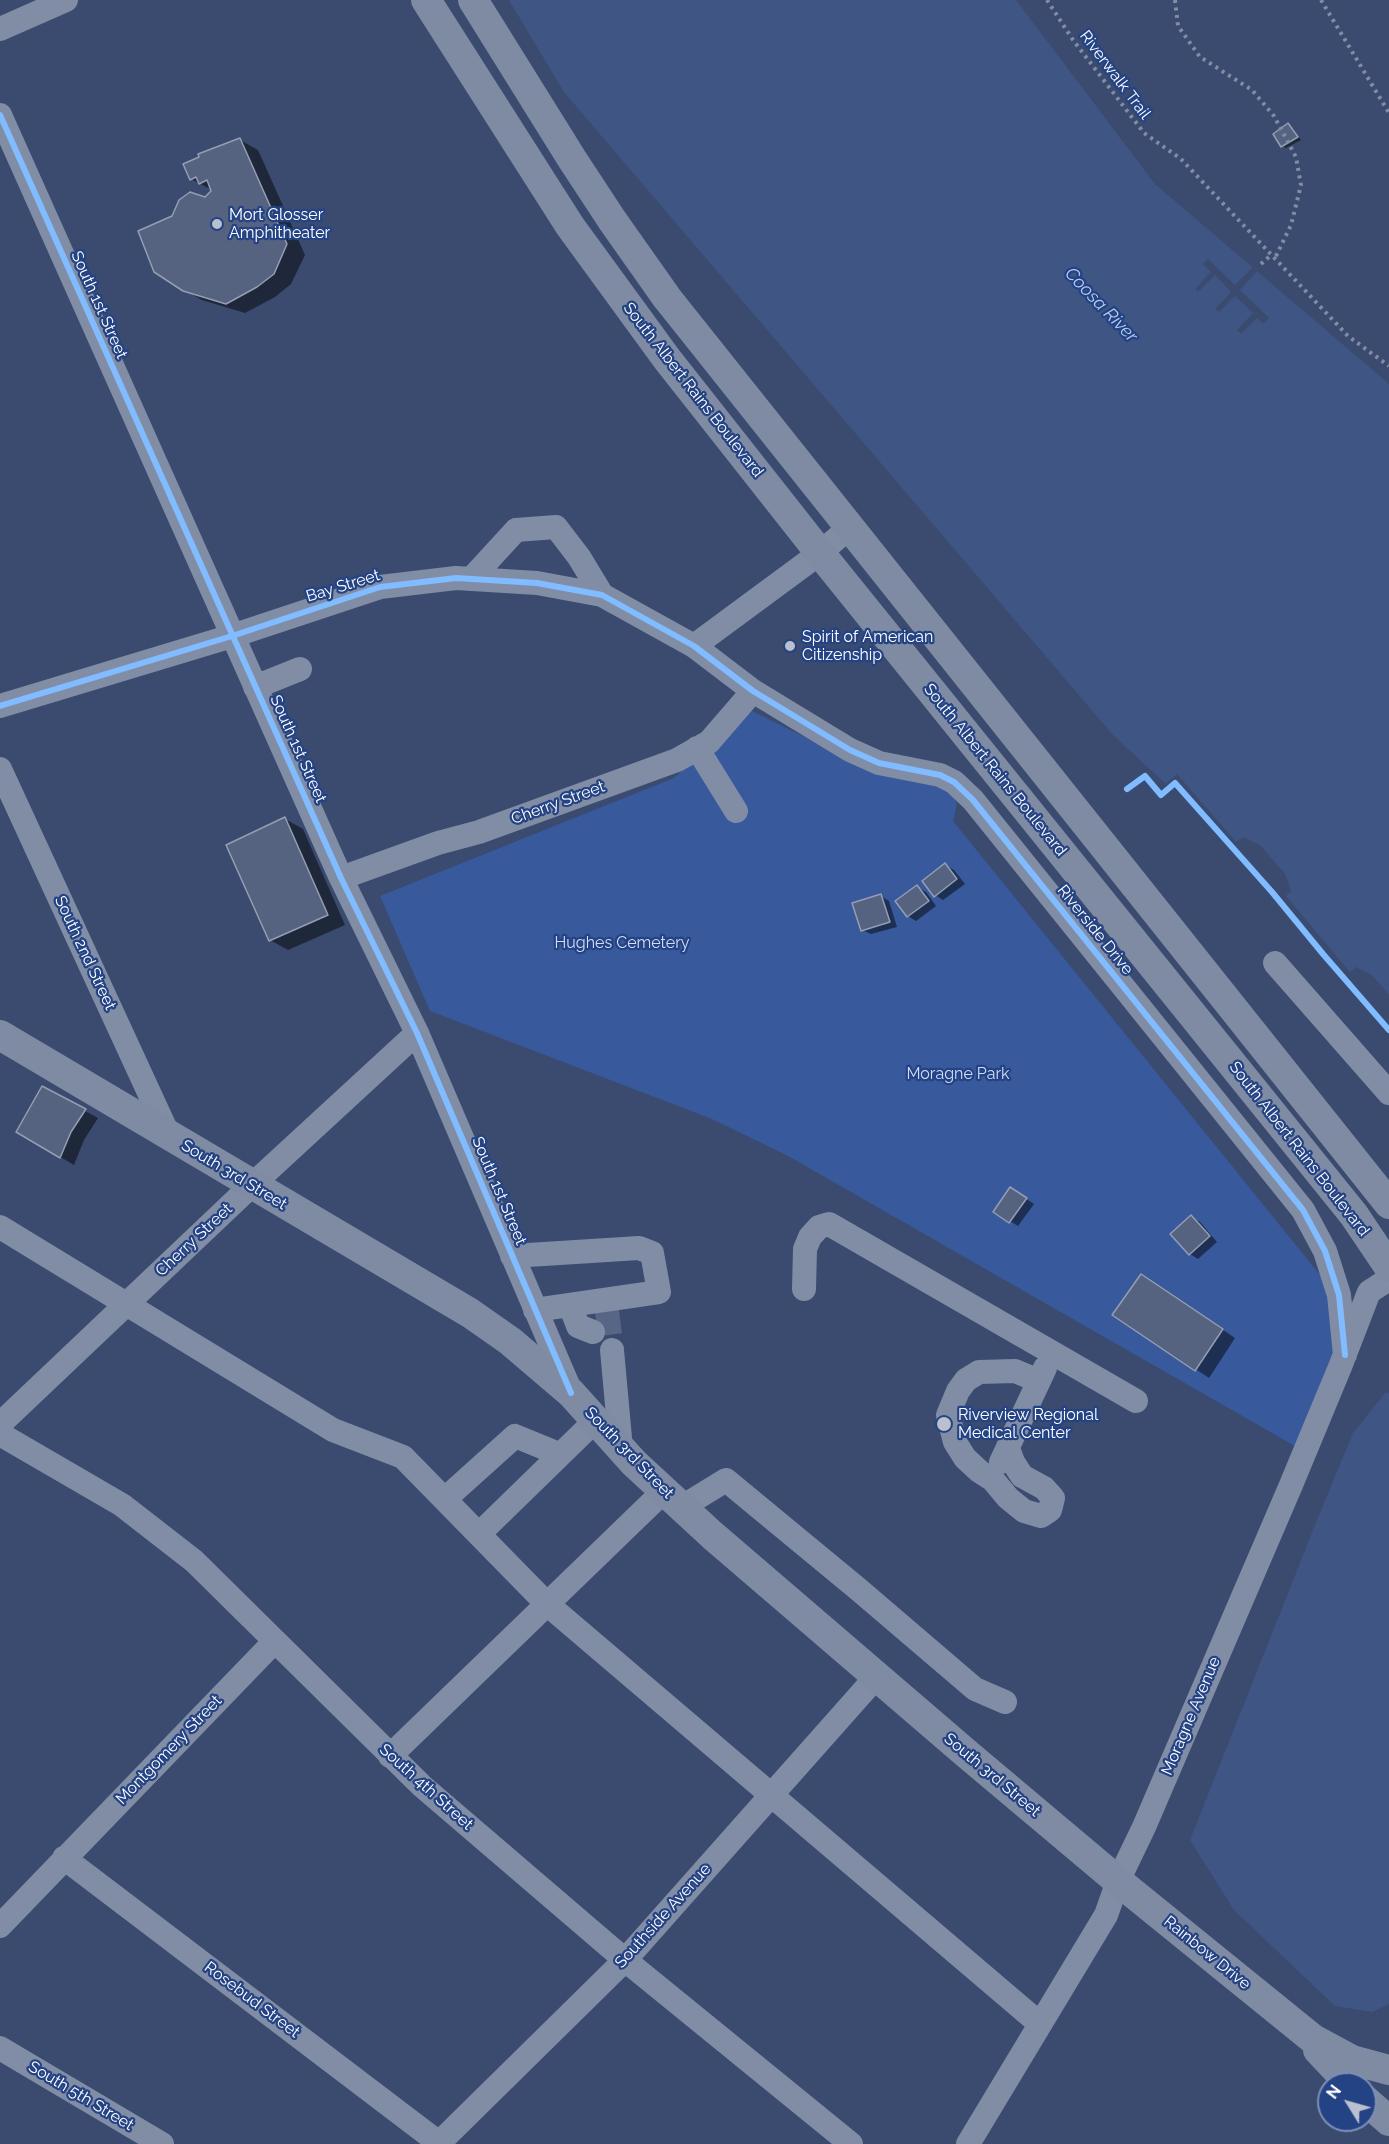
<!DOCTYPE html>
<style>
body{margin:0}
#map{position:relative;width:1389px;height:2144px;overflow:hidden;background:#3a4b6f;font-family:Raleway,sans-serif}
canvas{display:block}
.north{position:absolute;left:1317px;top:2072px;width:60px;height:60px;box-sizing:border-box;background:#244385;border:2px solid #7c8eb6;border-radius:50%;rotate:307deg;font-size:16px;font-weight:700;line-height:24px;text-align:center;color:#fff}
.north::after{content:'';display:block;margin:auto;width:21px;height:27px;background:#bac0cd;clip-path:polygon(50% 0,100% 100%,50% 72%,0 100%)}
</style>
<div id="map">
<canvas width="1389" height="2144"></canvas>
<div class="north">N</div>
</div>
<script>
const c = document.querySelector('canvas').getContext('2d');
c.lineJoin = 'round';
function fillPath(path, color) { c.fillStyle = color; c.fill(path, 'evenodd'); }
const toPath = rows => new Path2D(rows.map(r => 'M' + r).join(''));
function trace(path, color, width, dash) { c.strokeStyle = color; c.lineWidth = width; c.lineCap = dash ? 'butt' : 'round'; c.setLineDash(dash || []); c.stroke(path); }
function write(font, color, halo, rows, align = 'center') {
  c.font = font + ' Raleway,sans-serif'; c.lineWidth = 4.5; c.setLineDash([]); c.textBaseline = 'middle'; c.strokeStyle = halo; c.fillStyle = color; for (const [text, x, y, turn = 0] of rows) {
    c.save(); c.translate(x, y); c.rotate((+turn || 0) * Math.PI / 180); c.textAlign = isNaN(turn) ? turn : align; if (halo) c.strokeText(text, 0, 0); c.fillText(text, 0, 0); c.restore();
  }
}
fillPath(toPath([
 [748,709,866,767,916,776,953,794,957,804,953,821,1329,1286,1335,1365,1300,1449,788,1156,712,1119,430,1011,380,896,674,778]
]), '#38599b');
fillPath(toPath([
 [509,0,1016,0,1155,184,1389,384,1389,1036,1167,785,1113,735,564,92],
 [1386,1392,1389,1393,1389,2004,1372,2012,1335,2006,1234,1910,1190,1840,1317,1520,1353,1433]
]), '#3f5584');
fillPath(toPath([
 [1208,259,1235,285,1255,265,1259,269,1240,290,1269,318,1263,324,1257,318,1241,334,1237,330,1253,313,1235,296,1219,312,1215,309,1231,292,1215,275,1198,292,1195,289,1211,272,1203,264],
 [1177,774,1236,842,1243,837,1260,845,1285,874,1291,891,1286,896,1350,972,1356,967,1373,976,1389,995,1389,1039,1169,788,1165,784]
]), '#3a4b6f');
fillPath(toPath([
 [1288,125,1301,140,1286,148,1282,146,1275,134],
 [240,140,258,150,305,255,291,284,275,297,245,313,202,300,183,289,173,218,205,199,212,192,210,189,191,179,201,158],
 [285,819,303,829,345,925,288,950,270,940],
 [945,865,954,870,965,884,943,900,935,895],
 [917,887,926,892,936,906,916,921,908,916],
 [881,896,889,901,897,927,871,934,862,930],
 [43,1088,98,1118,84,1140,74,1165,18,1132],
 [1019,1194,1034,1204,1018,1226,1010,1221],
 [1191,1217,1200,1222,1217,1242,1198,1259,1190,1254],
 [1154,1283,1235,1338,1209,1378,1114,1314]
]), '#0007');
const building = toPath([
 [1288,123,1298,137,1281,147,1273,134,1288,123],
 [240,138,287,244,274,274,257,287,226,304,183,291,154,272,138,231,172,216,179,200,190,192,205,197,211,191,207,180,199,184,196,177,190,180,183,164,199,157,198,154,240,138],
 [285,817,328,915,269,941,226,845,285,817],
 [945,863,957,879,934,897,922,881,945,863],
 [917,885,929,901,907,917,895,901,917,885],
 [881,894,890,922,861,931,852,903,881,894],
 [42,1086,86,1109,71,1132,60,1158,16,1132,42,1086],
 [1010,1187,1027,1198,1009,1223,993,1212,1010,1187],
 [1191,1215,1210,1236,1189,1255,1170,1234,1191,1215],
 [1141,1274,1223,1329,1195,1371,1112,1315,1141,1274]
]);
fillPath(building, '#566380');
trace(building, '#949eb3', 1.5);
trace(toPath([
 [607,1311,612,1350]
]), '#586685', 24, [24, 12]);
trace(toPath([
 [1047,0,1073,40,1144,133,1181,159,1348,336,1389,366],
 [1175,0,1178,26,1200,57,1252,90,1274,116,1296,157,1301,185,1291,225,1275,258],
 [1321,0,1389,113],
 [1261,264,1271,255]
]), '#818ca5', 4, [3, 4.5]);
trace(toPath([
 [0,29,66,0],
 [0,115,341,878,417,1033,571,1392],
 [471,579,516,530,556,527,579,557,602,595],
 [694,646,820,553,850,527],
 [255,687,300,669],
 [0,706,232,636,380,587,456,578,537,583,602,595,694,646,753,691,850,750,879,763,940,775,954,782,973,800,1303,1210,1325,1251,1339,1295,1345,1355],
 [697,748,736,811],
 [0,769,169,1136],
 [341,878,438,843,479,832,677,760,709,742,753,691],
 [1275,963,1389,1093],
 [0,1227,333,1430,403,1457,547,1604,1040,2024],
 [512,1256,639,1248,652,1253,659,1292,535,1310],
 [804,1289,805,1249,810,1237,819,1227,829,1224,1136,1401],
 [570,1305,578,1326,593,1332],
 [612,1350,621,1449],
 [0,1424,252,1185,417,1033],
 [0,1434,122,1505,194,1561,422,1786,625,1960,851,2144],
 [1008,1448,1013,1462,1022,1476,1044,1488,1053,1498,1050,1510,1041,1516,1024,1511,1008,1498,993,1480,979,1471,965,1458,955,1442,948,1415,958,1391,966,1380,979,1372,1015,1371,1039,1381],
 [1001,1462,1045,1368],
 [445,1499,515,1436,559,1454],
 [682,1507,726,1480,858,1589,975,1689,1005,1702],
 [479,1534,596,1420],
 [390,1756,664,1491],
 [64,1858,439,2143],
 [0,1926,274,1642],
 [0,2048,162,2144],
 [438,2144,625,1960,877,1676],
 [968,2144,1106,1915,1118,1881,1144,1827,1291,1485,1340,1367,1369,1292,1389,1279]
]), '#818ca5', 24);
trace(toPath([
 [426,0,570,226,667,359,820,553,1354,1215,1389,1267],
 [473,0,572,159,612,220,667,298,1389,1204],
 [0,1035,470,1313,510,1341,571,1393,634,1463,712,1535,967,1754,1118,1881,1313,2039,1352,2060,1389,2070],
 [1318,2050,1350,2084],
 [1365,2100,1389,2121]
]), '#7f8ba2', 30);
trace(toPath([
 [0,115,341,878,417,1033,571,1393],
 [0,706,232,636,380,587,456,578,537,583,602,595,694,646,753,691,850,750,879,763,940,775,954,782,973,800,1303,1210,1325,1251,1339,1295,1345,1355],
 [1127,789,1145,776,1161,795,1175,783,1272,892,1323,954,1389,1030]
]), '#80bcff', 6);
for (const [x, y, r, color] of [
 [217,224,6,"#bac0cd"],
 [790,646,6,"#bac0cd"],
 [944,1424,8,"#bac0cd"]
]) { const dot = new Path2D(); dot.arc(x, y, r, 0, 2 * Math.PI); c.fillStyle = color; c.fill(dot); trace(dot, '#244385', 2); }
write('16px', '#fff', '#244385', [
 ["Riverwalk Trail",1115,75,53],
 ["South 1st Street",99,305,66],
 ["South Albert Rains Boulevard",693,390,52],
 ["Bay Street",343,586,-17],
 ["South 1st Street",298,749,66],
 ["South Albert Rains Boulevard",995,770,51],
 ["Cherry Street",558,803,-20],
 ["Riverside Drive",1095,930,51],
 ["South 2nd Street",85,953,65],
 ["South Albert Rains Boulevard",1299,1149,52],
 ["South 3rd Street",234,1175,31],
 ["South 1st Street",499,1191,67],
 ["Cherry Street",194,1240,-43],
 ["South 3rd Street",629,1453,46],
 ["Moragne Avenue",1191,1716,-67],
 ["Montgomery Street",169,1750,-46],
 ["South 3rd Street",992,1775,40],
 ["South 4th Street",426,1787,42],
 ["Southside Avenue",663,1916,-48],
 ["Rainbow Drive",1207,1953,39],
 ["Rosebud Street",252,2000,37],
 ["South 5th Street",81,2096,31]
]);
write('16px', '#fff', '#244385', [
 ["Mort Glosser",229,215],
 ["Amphitheater",229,233],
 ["Spirit of American",802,637],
 ["Citizenship",802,655],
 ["Riverview Regional",958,1415],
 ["Medical Center",958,1433]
], 'left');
write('16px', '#d2def7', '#244385', [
 ["Hughes Cemetery",622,943],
 ["Moragne Park",958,1074]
]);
write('italic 18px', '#b9ccf0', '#244385', [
 ["Coosa River",1101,305,46]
]);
</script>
